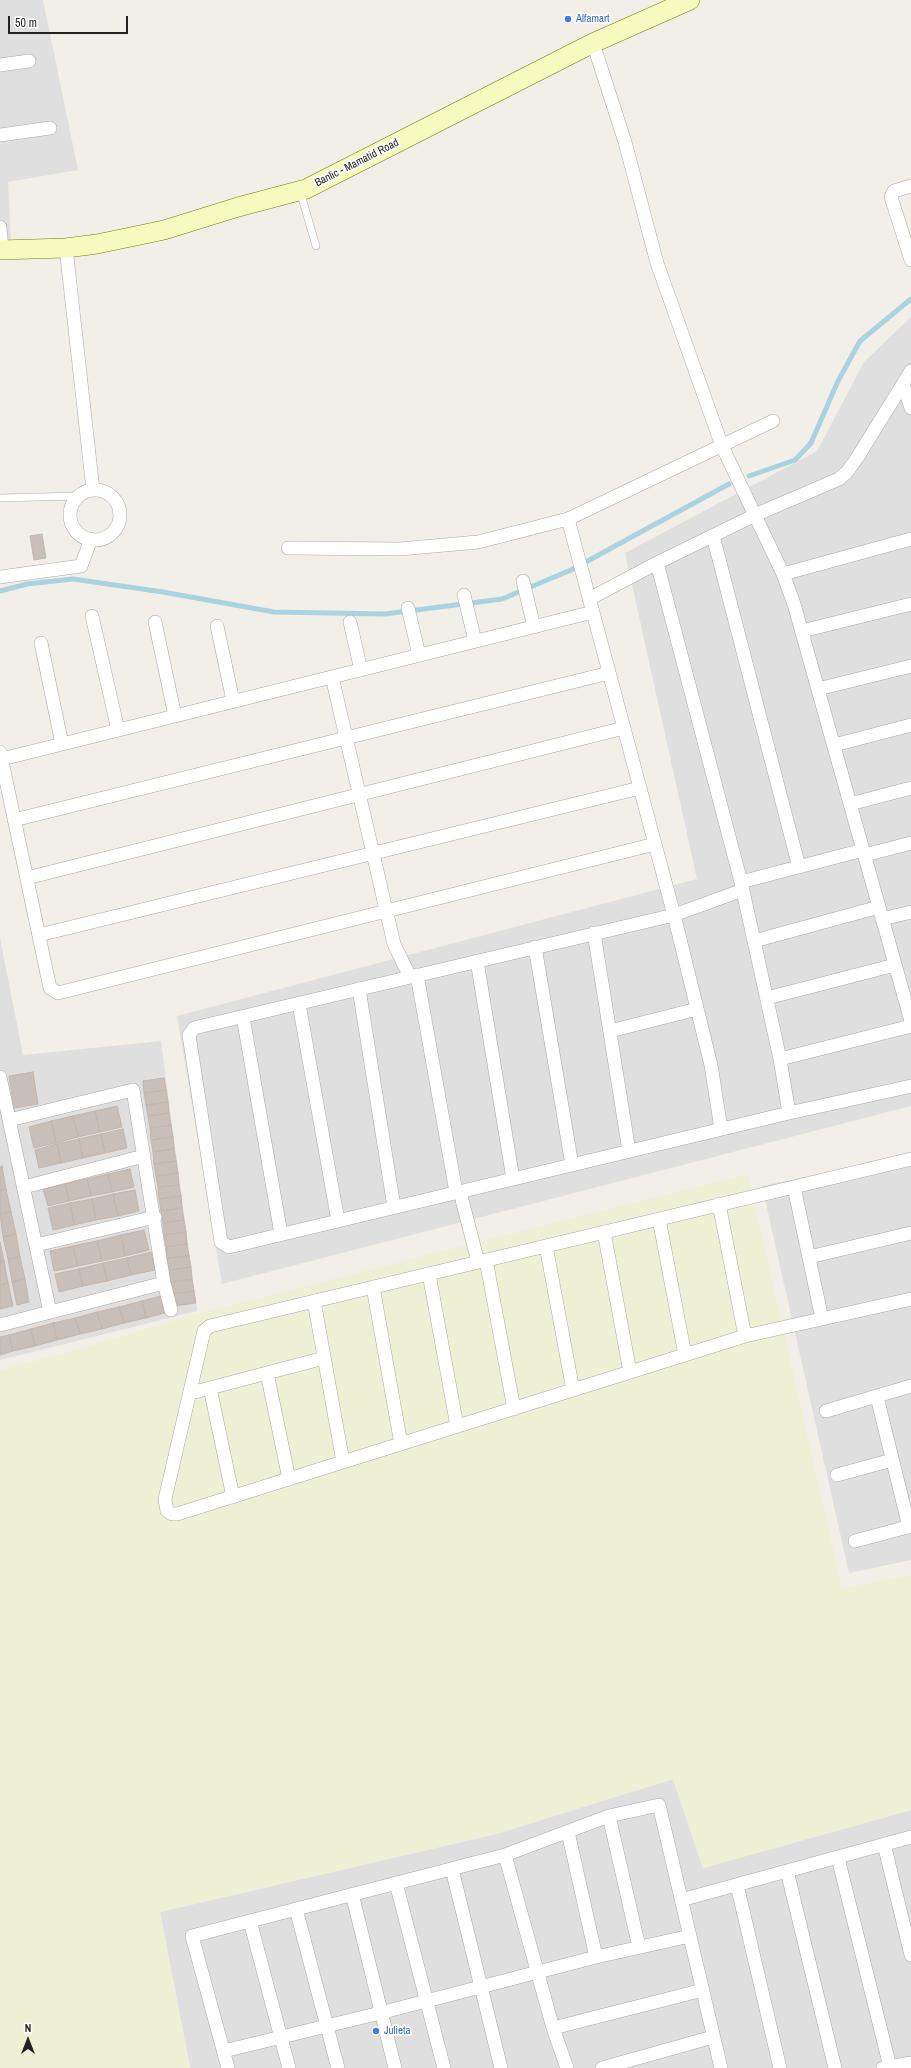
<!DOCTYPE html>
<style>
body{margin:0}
#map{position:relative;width:911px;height:2068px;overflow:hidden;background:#f2efe9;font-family:"Archivo Narrow",sans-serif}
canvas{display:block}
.north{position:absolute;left:8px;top:2020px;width:40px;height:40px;-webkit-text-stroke:3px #fff;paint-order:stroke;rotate:0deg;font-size:11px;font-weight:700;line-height:16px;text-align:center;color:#222}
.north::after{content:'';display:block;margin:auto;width:14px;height:18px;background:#222;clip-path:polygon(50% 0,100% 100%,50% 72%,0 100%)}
.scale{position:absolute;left:8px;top:16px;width:120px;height:18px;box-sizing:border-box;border:2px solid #222;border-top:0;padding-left:5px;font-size:12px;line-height:14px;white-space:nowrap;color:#222;-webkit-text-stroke:3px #fff;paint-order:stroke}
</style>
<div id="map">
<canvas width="911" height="2068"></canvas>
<div class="north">N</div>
<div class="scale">50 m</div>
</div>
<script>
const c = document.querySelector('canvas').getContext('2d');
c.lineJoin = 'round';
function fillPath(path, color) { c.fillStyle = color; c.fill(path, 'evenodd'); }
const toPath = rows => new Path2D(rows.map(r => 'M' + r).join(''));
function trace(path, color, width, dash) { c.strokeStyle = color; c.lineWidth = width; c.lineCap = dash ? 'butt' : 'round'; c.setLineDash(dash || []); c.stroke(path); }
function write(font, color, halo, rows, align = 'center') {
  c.font = font + ' "Archivo Narrow",sans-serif'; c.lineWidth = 3.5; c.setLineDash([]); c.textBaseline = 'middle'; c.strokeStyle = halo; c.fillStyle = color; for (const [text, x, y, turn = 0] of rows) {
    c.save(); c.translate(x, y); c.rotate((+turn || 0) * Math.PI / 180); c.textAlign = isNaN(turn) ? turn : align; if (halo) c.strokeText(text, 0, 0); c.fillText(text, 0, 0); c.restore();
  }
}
fillPath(toPath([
 [0,0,43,0,78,170,8,182,11,241,0,241],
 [911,317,911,1106,222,1284,177,1016,697,879,625,553,817,451,864,362],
 [0,938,23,1055,161,1041,197,1311,0,1360],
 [911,1154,911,1560,849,1573,762,1186],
 [673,1779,703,1868,911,1810,911,2068,190,2068,160,1912,496,1834]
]), '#e0dfdf');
fillPath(toPath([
 [748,1174,842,1588,911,1575,911,1810,703,1868,673,1779,496,1834,160,1912,190,2068,0,2068,0,1370,63,1354,198,1313]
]), '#eef0d5');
trace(toPath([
 [749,476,795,460,811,443,838,381,860,341,911,299],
 [0,591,27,584,73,579,163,592,274,612,385,614,502,599,571,570,729,484]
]), '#aad3df', 5);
const building = toPath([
 [42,534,46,558,34,560,30,536,42,534],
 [33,1072,38,1104,14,1108,9,1076,33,1072],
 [164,1078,166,1090,144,1093,143,1081,164,1078],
 [166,1090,168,1102,146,1105,144,1093,166,1090],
 [168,1102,169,1113,148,1116,146,1105,168,1102],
 [117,1106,122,1127,100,1132,95,1111,117,1106],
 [95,1111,100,1132,78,1137,73,1116,95,1111],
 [169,1113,171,1125,150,1128,148,1116,169,1113],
 [73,1116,78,1137,56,1143,51,1121,73,1116],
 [51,1121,56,1143,34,1148,29,1127,51,1121],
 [171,1125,173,1137,151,1140,150,1128,171,1125],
 [123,1129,127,1148,105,1153,101,1134,123,1129],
 [101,1134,105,1153,83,1158,79,1139,101,1134],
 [173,1137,174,1149,153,1152,151,1140,173,1137],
 [79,1139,83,1158,61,1163,57,1144,79,1139],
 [57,1144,61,1163,39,1168,35,1150,57,1144],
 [174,1149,176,1161,154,1164,153,1152,174,1149],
 [176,1161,178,1173,156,1176,154,1164,176,1161],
 [2,1166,6,1189,0,1190,0,1167,2,1166],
 [130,1169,134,1187,112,1192,108,1174,130,1169],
 [178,1173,179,1185,158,1187,156,1176,178,1173],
 [108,1174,112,1192,91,1196,87,1179,108,1174],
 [87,1179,91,1196,69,1201,65,1184,87,1179],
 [65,1184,69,1201,48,1206,43,1189,65,1184],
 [179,1185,181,1196,159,1199,158,1187,179,1185],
 [6,1189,11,1212,0,1214,0,1190,6,1189],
 [135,1190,139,1211,118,1216,113,1194,135,1190],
 [113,1194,118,1216,96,1220,92,1199,113,1194],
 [181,1196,182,1208,161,1211,159,1199,181,1196],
 [92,1199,96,1220,74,1225,70,1203,92,1199],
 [70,1203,74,1225,53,1230,48,1208,70,1203],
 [182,1208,184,1220,163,1223,161,1211,182,1208],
 [11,1212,16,1234,3,1237,0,1214,11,1212],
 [184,1220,186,1232,164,1235,163,1223,184,1220],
 [144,1230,149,1250,125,1256,121,1235,144,1230],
 [186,1232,187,1244,166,1247,164,1235,186,1232],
 [16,1234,20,1257,8,1259,3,1237,16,1234],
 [121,1235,125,1256,102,1261,97,1241,121,1235],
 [97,1241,102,1261,78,1266,73,1246,97,1241],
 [0,1242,4,1261,0,1262,0,1242],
 [187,1244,189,1256,167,1258,166,1247,187,1244],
 [73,1246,78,1266,54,1271,50,1251,73,1246],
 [151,1252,155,1270,131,1275,127,1258,151,1252],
 [189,1256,191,1267,169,1270,167,1258,189,1256],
 [20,1257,25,1279,12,1282,8,1259,20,1257],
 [127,1258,131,1275,107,1281,103,1263,127,1258],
 [4,1261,8,1283,0,1285,0,1262,4,1261],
 [103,1263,107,1281,83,1286,79,1269,103,1263],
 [191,1267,192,1279,171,1282,169,1270,191,1267],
 [79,1269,83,1286,59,1292,55,1274,79,1269],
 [25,1279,29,1302,17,1305,12,1282,25,1279],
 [192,1279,194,1291,172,1294,171,1282,192,1279],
 [8,1283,13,1306,0,1309,0,1285,8,1283],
 [194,1291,196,1303,174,1306,172,1294,194,1291],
 [164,1295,168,1312,146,1318,142,1301,164,1295],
 [142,1301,146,1318,124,1323,119,1307,142,1301],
 [119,1307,124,1323,102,1329,97,1312,119,1307],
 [97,1312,102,1329,80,1334,75,1318,97,1312],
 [75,1318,80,1334,57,1340,53,1323,75,1318],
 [53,1323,57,1340,35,1346,31,1329,53,1323],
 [31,1329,35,1346,13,1351,9,1335,31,1329],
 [9,1335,13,1351,0,1355,0,1337,9,1335]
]);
fillPath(building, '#c7bfb8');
trace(building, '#c4b6ab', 1);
const lane = toPath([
 [300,191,316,246],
 [0,498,78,496]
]);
const street = toPath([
 [593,43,625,142,657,263,722,446,783,574,794,604,911,1021],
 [0,65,29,61],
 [0,135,50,128],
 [911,186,894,191,891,197,911,260],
 [0,227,2,249],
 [66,248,93,490],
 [903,384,911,408],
 '70 515a25 25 0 1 1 50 0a25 25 0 1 1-50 0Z',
 [568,519,674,915,711,1065,721,1129],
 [713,536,799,867],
 [288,548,400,549,478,542,568,519,773,421],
 [657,563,741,882,780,1059,789,1113],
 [783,574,911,539],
 [0,577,81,566,91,539],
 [523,581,534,627],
 [464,595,475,641],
 [589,599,657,563,755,515,839,479,847,472,857,458,911,371],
 [408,608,419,655],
 [92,616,118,730],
 [155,622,175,716],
 [350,622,361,670],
 [217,626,233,701],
 [802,631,911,604],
 [41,643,62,744],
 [332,677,394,944,410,977],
 [818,689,911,666],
 [834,745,911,725],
 [0,752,50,988,58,993,655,844],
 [2,759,593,612],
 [850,804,911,788],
 [14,820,609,673],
 [865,855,911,843],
 [27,878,624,728],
 [741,882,863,850],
 [743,890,674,915,194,1028,189,1035,221,1242,229,1247,789,1113,911,1086],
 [882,919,911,912],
 [594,933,629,1151],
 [39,935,640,788],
 [754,941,879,907],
 [535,947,572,1165],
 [477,961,513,1179],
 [417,975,456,1192],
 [359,989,394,1207],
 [767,998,895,965],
 [299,1004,338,1221],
 [243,1017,281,1234],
 [610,1031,697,1009],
 [780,1059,911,1026],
 [0,1077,50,1312],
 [9,1120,133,1090,164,1283,171,1310],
 [911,1159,210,1326,204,1331,165,1499,167,1511,172,1514,177,1514,745,1336,911,1299],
 [24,1187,144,1156],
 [794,1187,822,1319],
 [460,1192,478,1262],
 [719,1204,745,1336],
 [659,1219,685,1355],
 [604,1232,630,1372],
 [36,1245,155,1217],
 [546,1246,573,1390],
 [809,1257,911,1233],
 [486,1260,514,1409],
 [429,1274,457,1426],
 [373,1287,401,1444],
 [314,1301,343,1462],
 [0,1325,164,1283],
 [267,1373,289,1479],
 [210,1388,233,1497],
 [191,1393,324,1358],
 [877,1397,909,1527],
 [826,1411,911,1386],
 [837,1475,892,1460],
 [855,1541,911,1526],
 [609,1816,639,1947],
 [568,1832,596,1957],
 [884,1844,911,1955],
 [505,1855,553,2028,567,2068],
 [838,1858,890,2067],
 [452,1869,501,2068],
 [787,1871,835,2068],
 [396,1883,444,2068],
 [737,1885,780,2068],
 [352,1894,395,2068],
 [681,1900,911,1837],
 [296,1909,338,2068],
 [250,1921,289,2068],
 [553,2028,703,1990],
 [224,2051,380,2013,596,1957,690,1936],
 [228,2068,192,1936,505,1855,609,1816,659,1805,721,2068],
 [602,2068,713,2037],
 [883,2068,911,2063]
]);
const secondary = toPath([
 [0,250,66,248,97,244,164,230,238,207,306,189,593,43,690,0]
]);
trace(lane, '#a9a9a9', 8);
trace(street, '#a9a9a9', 14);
trace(secondary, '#707d05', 20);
trace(lane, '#fff', 7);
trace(street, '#fff', 13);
trace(secondary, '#f7fabf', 19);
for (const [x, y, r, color] of [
 [568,19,4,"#3f7fe0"],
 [376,2031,4,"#3f7fe0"]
]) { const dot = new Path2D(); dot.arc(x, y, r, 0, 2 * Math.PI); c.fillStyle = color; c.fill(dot); trace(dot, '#fff', 1.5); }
write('11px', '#366cbe', '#fff', [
 ["Alfamart",576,19],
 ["Julieta",384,2031]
], 'left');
write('11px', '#222', '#fff', [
 ["Banlic - Mamatid Road",357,163,-27]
]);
</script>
